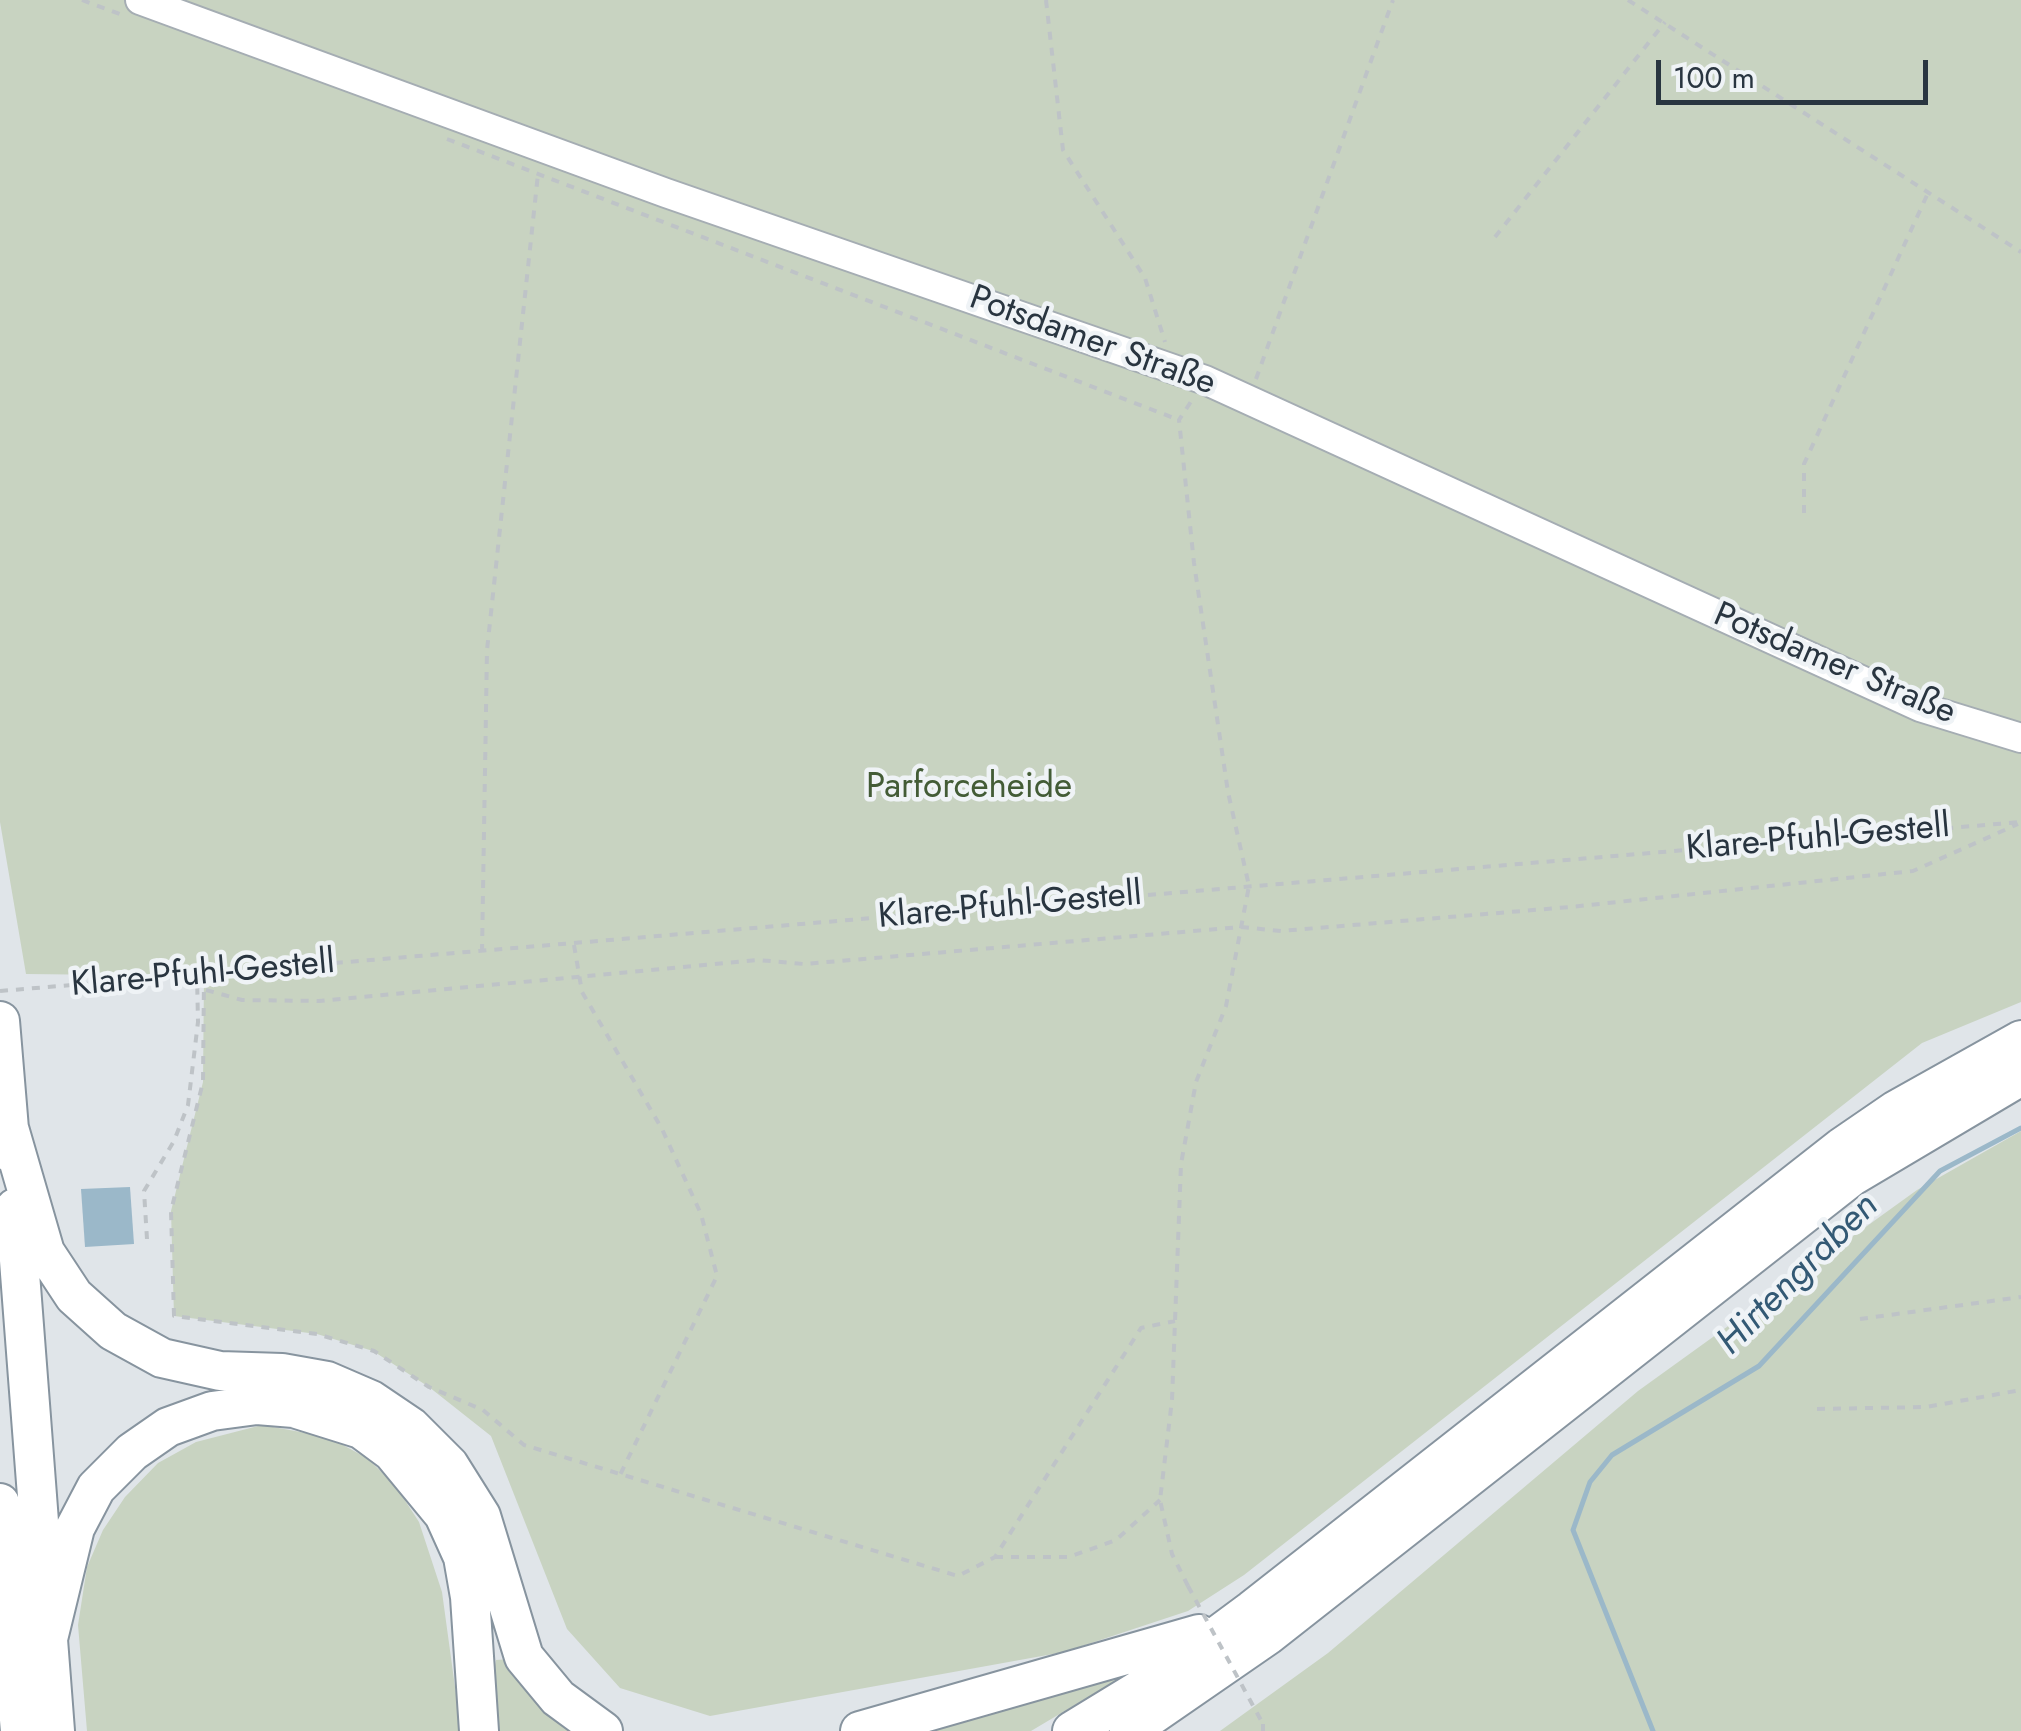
<!DOCTYPE html>
<meta charset="utf-8">
<style>
body{margin:0}
#map{position:relative;width:2021px;height:1731px;overflow:hidden;background:#e0e5e9;font-family:Jost,sans-serif}
canvas{display:block}
.scale{position:absolute;left:1656px;top:60px;width:272px;height:45px;box-sizing:border-box;border:5px solid #293540;border-top:0;padding-left:12px;font-size:30px;line-height:35px;white-space:nowrap;color:#293540;-webkit-text-stroke:8px #eff3f6;paint-order:stroke}
</style>
<div id="map">
<canvas width="2021" height="1731"></canvas>
<div class="scale">100 m</div>
</div>
<script>
const c = document.querySelector('canvas').getContext('2d');
c.lineJoin = 'round';
function fillPath(path, color) { c.fillStyle = color; c.fill(path, 'evenodd'); }
const toPath = rows => new Path2D(rows.map(r => 'M' + r).join(''));
function trace(path, color, width, dash) { c.strokeStyle = color; c.lineWidth = width; c.lineCap = dash ? 'butt' : 'round'; c.setLineDash(dash || []); c.stroke(path); }
function write(font, color, halo, rows, align = 'center') {
  c.font = font + ' Jost,sans-serif'; c.lineWidth = 9; c.setLineDash([]); c.textBaseline = 'middle'; c.strokeStyle = halo; c.fillStyle = color; for (const [text, x, y, turn = 0] of rows) {
    c.save(); c.translate(x, y); c.rotate((+turn || 0) * Math.PI / 180); c.textAlign = isNaN(turn) ? turn : align; if (halo) c.strokeText(text, 0, 0); c.fillText(text, 0, 0); c.restore();
  }
}
fillPath(toPath([
 [0,0,2021,0,2021,1002,1922,1043,1244,1575,1188,1611,1064,1652,710,1716,620,1688,567,1629,491,1436,429,1387,373,1351,317,1334,174,1316,171,1211,203,1082,204,976,26,974,0,822],
 [2021,1131,2021,1731,1220,1731,1328,1653,1638,1391,1917,1190],
 [262,1425,328,1437,367,1458,395,1485,419,1522,442,1592,461,1731,87,1731,78,1625,87,1567,103,1530,125,1497,158,1463,196,1442],
 [511,1659,575,1731,494,1731,491,1686,496,1660],
 [1137,1668,1031,1731,900,1731]
]), '#c8d3c1');
fillPath(toPath([
 [130,1187,134,1244,85,1247,81,1189]
]), '#9bb8c9');
trace(toPath([
 [1653,1731,1573,1530,1590,1482,1612,1455,1759,1366,1940,1171,2021,1128]
]), '#9bb8c9', 5);
const secondary = toPath([
 [140,0,666,193,1205,380,1920,707,2021,738]
]);
const highway = toPath([
 [0,1021,11,1153],
 [9,1128,45,1252,74,1296,113,1331,162,1358,220,1371,282,1373,327,1381,371,1400,411,1427,449,1465,481,1516,524,1657,558,1698,603,1731],
 [15,1208,55,1731],
 [0,1503,20,1731],
 [47,1643,75,1528,96,1488,132,1452,168,1427,212,1411,257,1405,294,1408,361,1429,392,1452,444,1515,463,1557,470,1597,479,1731],
 [860,1731,1199,1634],
 [1072,1731,1167,1673,1252,1610,1842,1147,1896,1110,2021,1040],
 [1129,1731,1268,1635,1851,1177,2021,1076]
]);
trace(secondary, '#a5adb3', 32);
trace(highway, '#87949f', 42);
trace(toPath([
 [82,0,125,16],
 [1046,0,1063,150,1145,278,1165,342],
 [1628,0,2021,252],
 [447,139,1179,420],
 [1495,237,1665,22],
 [1256,379,1393,0],
 [1804,513,1804,464,1928,193],
 [574,945,582,992,662,1129,701,1214,717,1276,620,1475],
 [482,952,487,650,538,174],
 [204,976,203,1082,171,1211,174,1316,317,1334,374,1351,429,1387,483,1410,524,1445,958,1576,995,1557,1141,1328,1175,1321],
 [206,990,242,1000,319,1001,758,960,804,964,1241,927,1281,931,1570,907,1913,871,2018,824],
 [0,991,2021,822],
 [147,1239,144,1191,174,1141,188,1105,198,1022,197,976],
 [1860,1319,2021,1297],
 [1817,1409,1926,1407,2021,1390],
 [995,1557,1069,1557,1116,1540,1160,1500],
 [1188,1586,1172,1554,1160,1500,1172,1400,1181,1164,1196,1082,1226,1006,1249,886,1228,792,1194,563,1179,420,1192,400],
 [1263,1724,1263,1731]
]), '#bec3c7', 4, [8, 8]);
trace(secondary, '#fff', 28);
trace(highway, '#fff', 38);
trace(toPath([
 [1188,1586,1263,1724]
]), '#bec3c7', 4, [8, 8]);
write('35px', '#293540', '#eff3f6', [
 ["Potsdamer Straße",1092,342,20],
 ["Potsdamer Straße",1834,665,23],
 ["Klare-Pfuhl-Gestell",1818,839,-5],
 ["Klare-Pfuhl-Gestell",1010,907,-5],
 ["Klare-Pfuhl-Gestell",203,975,-5]
]);
write('35px', '#435c36', '#eff3f6', [
 ["Parforceheide",969,789]
]);
write('italic 38px', '#335974', '#eff3f6', [
 ["Hirtengraben",1799,1275,-45]
]);
</script>
